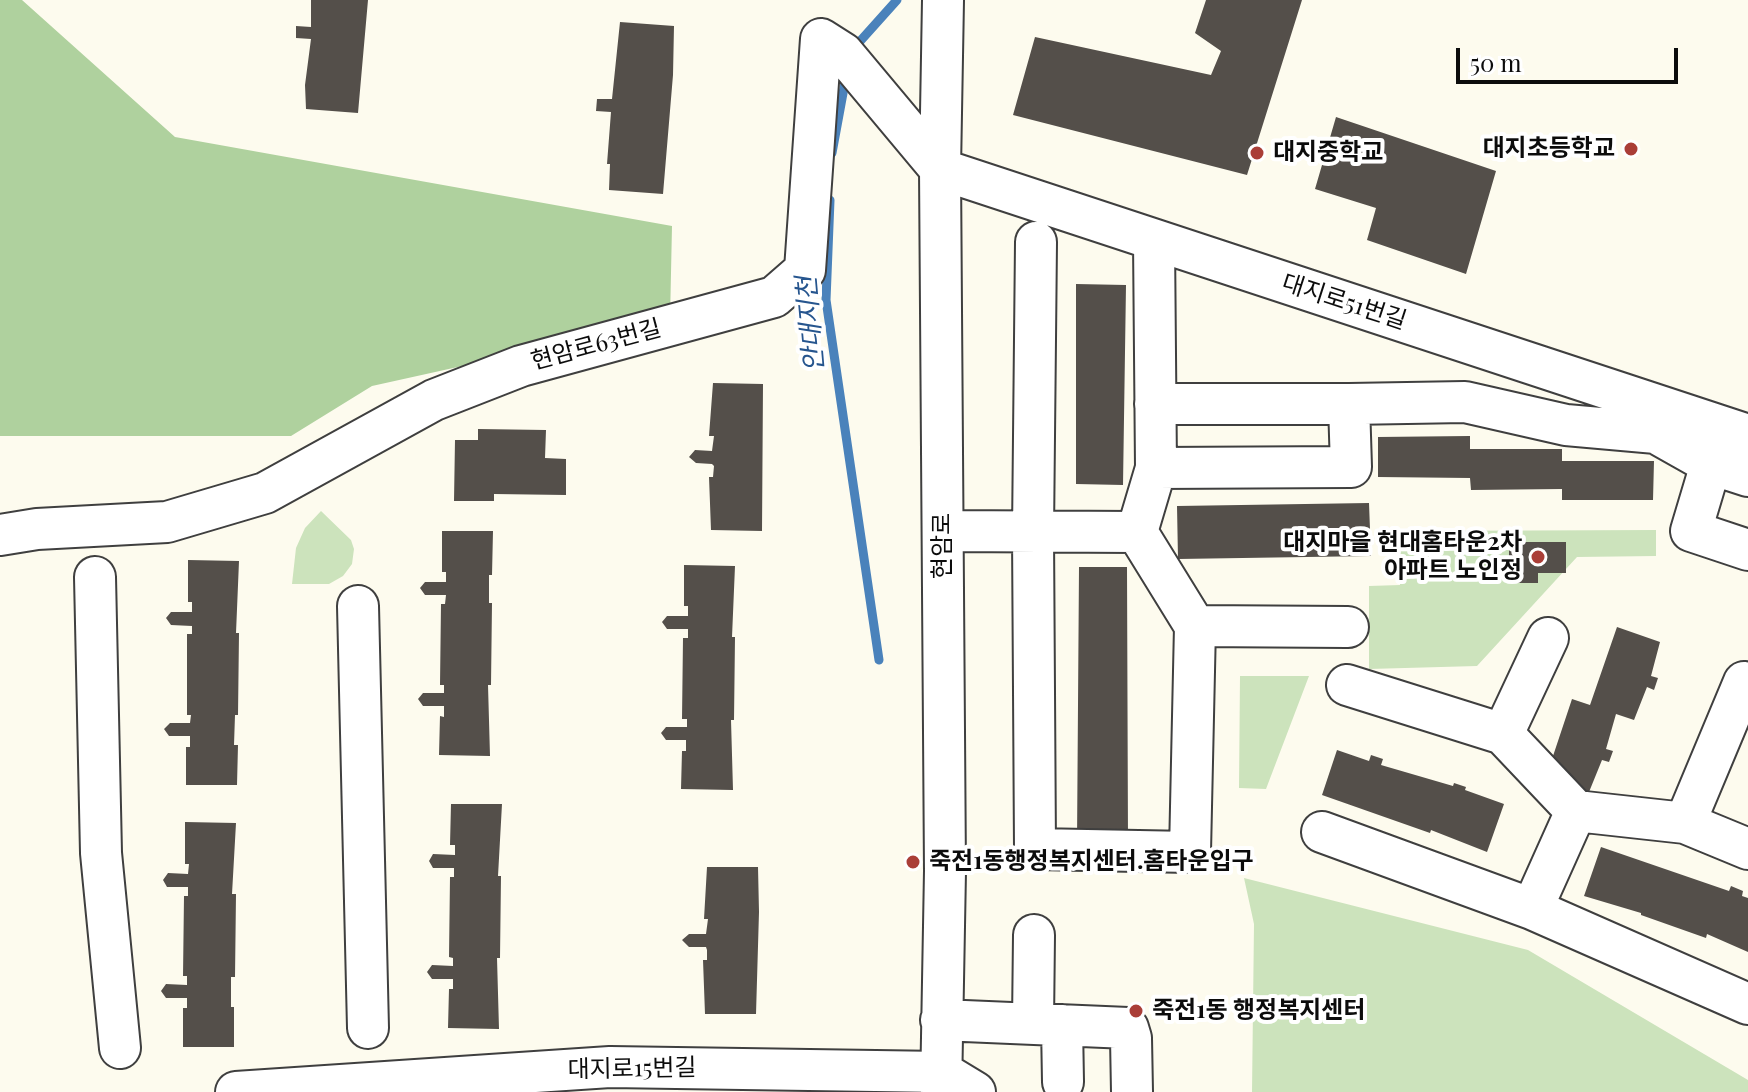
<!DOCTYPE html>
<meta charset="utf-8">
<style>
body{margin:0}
#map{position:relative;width:1748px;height:1092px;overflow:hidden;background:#fdfbee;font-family:"Playfair Display",serif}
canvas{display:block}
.scale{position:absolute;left:1456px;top:48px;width:222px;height:36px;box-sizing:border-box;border:4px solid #0c0c0c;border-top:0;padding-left:10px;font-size:24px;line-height:28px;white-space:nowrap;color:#0c0c0c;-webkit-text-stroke:6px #fff;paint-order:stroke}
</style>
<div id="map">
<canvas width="1748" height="1092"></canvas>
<div class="scale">50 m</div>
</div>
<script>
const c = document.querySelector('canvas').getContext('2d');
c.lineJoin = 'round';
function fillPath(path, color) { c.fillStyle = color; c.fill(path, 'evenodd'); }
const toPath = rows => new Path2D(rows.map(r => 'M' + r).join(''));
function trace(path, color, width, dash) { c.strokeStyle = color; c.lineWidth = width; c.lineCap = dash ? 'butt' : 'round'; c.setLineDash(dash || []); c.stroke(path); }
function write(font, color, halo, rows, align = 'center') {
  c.font = font + ' "Playfair Display","Noto Sans KR",serif'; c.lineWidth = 8; c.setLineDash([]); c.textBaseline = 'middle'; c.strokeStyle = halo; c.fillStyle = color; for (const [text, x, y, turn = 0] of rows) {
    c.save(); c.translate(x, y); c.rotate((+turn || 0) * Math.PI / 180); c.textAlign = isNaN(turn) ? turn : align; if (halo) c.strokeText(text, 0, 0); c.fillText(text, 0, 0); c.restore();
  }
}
fillPath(toPath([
 [321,511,351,540,354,549,352,564,343,576,329,584,292,584,296,548,305,528],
 [1656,530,1656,556,1577,557,1477,666,1369,669,1369,586,1400,585,1400,531],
 [1240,676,1309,676,1266,789,1239,788],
 [1244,878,1528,950,1748,1080,1748,1092,1252,1092,1254,924]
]), '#cce3bc');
fillPath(toPath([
 [0,0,22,0,175,137,672,226,670,320,372,386,291,436,0,436]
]), '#afd19e');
trace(toPath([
 [854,48,897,0],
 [832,153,846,77],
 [830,200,826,300,879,660]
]), '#4a82bb', 9);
fillPath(toPath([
 [311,0,368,0,358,113,306,109,305,85,311,39,296,38,296,26,311,27],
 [1206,0,1302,0,1247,175,1013,115,1035,37,1211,75,1221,51,1195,33],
 [620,22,674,26,673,75,663,194,609,190,610,164,607,164,611,112,596,111,597,99,612,99],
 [1336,117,1496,171,1466,274,1367,240,1376,208,1315,189],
 [1076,284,1126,285,1123,485,1076,484],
 [713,383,763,384,762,531,711,530,709,477,713,477,714,466,712,464,696,463,689,457,695,450,712,451,714,436,709,436],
 [478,429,546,430,545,458,566,459,566,495,494,494,494,501,454,501,455,440,478,440],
 [1470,436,1470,449,1562,449,1562,461,1654,461,1653,500,1562,500,1562,489,1471,490,1470,478,1378,477,1378,437],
 [1369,503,1371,556,1178,559,1177,506],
 [442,531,493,531,492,575,489,575,489,603,492,603,491,685,488,685,490,756,439,755,440,716,444,717,444,706,423,706,418,699,423,693,444,693,444,685,440,685,441,604,445,604,446,595,425,595,420,588,425,582,446,582,446,572,442,572],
 [1509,542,1566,542,1566,573,1538,573,1538,583,1509,583],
 [188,560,239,561,236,633,239,633,238,715,235,715,234,745,238,745,237,785,186,785,186,747,190,747,190,736,169,736,164,729,170,723,190,723,191,715,187,715,187,634,192,634,192,626,171,625,166,618,171,612,192,612,192,602,188,602],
 [684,565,735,566,732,637,735,637,734,720,731,720,733,790,681,789,682,751,686,751,686,740,666,740,661,733,666,727,687,727,687,719,682,719,683,638,688,638,688,629,667,629,662,622,667,616,688,616,688,606,684,606],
 [1079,567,1127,567,1128,843,1077,842],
 [1617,627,1660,642,1651,676,1658,678,1654,690,1647,687,1634,720,1616,714,1606,749,1613,751,1609,762,1602,760,1589,792,1546,777,1572,699,1590,705],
 [1337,750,1369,761,1371,755,1383,759,1381,765,1453,786,1454,783,1466,787,1465,790,1504,804,1487,852,1431,830,1430,833,1322,795],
 [451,804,502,804,498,876,501,876,500,958,497,958,499,1029,448,1028,449,989,453,989,453,979,432,979,427,972,432,965,453,966,453,958,449,957,450,877,454,877,454,868,433,868,429,861,433,854,455,855,455,845,450,845],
 [185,822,236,823,232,894,236,894,235,977,231,977,231,1007,234,1007,234,1047,183,1047,183,1008,187,1008,187,998,166,998,161,991,166,984,187,985,187,976,183,976,184,896,188,896,188,887,167,887,163,880,168,873,188,874,189,864,185,864],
 [1601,847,1729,891,1731,886,1743,891,1742,896,1748,898,1748,952,1707,934,1706,938,1641,915,1641,913,1584,896],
 [707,867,758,867,759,912,756,1014,705,1014,703,960,707,960,707,950,706,947,689,947,682,940,689,934,706,934,708,919,704,919]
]), '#544f4a');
const minor = toPath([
 [1036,242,1033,533,1035,849,1190,852,1195,626,1137,532],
 [1155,404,1349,404,1351,467,1156,468],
 [1349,404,1465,402,1566,425,1656,433,1711,464,1748,476],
 [1711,464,1691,531,1748,550],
 [943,531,1137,532,1156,468,1154,240],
 [0,535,37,529,167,522,265,493,434,400,521,366,774,297,805,270,821,39,843,53,940,169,1748,435],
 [95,577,101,853,120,1048],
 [358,606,368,1028],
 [1195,626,1348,627],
 [1748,684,1744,682,1685,823,1748,849],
 [1347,685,1503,734,1576,811,1685,823],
 [1503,734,1548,638],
 [1322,832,1532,909,1576,811],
 [1532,909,1748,1004],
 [941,1020,1128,1028,1131,1038,1132,1092],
 [1033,1023,1034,935],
 [1062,1025,1063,1082],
 [236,1092,610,1067,942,1072,975,1092],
 [941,1092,945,871,940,169,943,0]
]);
trace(minor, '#3f3f3f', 44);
trace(minor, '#fff', 40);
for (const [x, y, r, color] of [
 [1631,149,8,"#aa3e37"],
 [1257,153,8,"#aa3e37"],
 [1538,557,8,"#aa3e37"],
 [913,862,8,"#aa3e37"],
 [1136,1011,8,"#aa3e37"]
]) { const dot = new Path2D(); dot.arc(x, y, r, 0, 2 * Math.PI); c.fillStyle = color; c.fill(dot); trace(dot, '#fff', 3); }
write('bold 24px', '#0c0c0c', '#fff', [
 ["대지초등학교",1615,149,"right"],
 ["대지중학교",1273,153],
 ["대지마을 현대홈타운2차",1522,543,"right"],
 ["아파트 노인정",1522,571,"right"],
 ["죽전1동행정복지센터.홈타운입구",929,862],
 ["죽전1동 행정복지센터",1152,1011]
], 'left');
write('24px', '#0c0c0c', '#fff', [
 ["대지로51번길",1344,302,18],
 ["현암로63번길",596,345,-15],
 ["현암로",943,546,-90],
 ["대지로15번길",632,1069,-1]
]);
write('italic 26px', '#26558e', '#fff', [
 ["안대지천",811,324,-95]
]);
</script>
